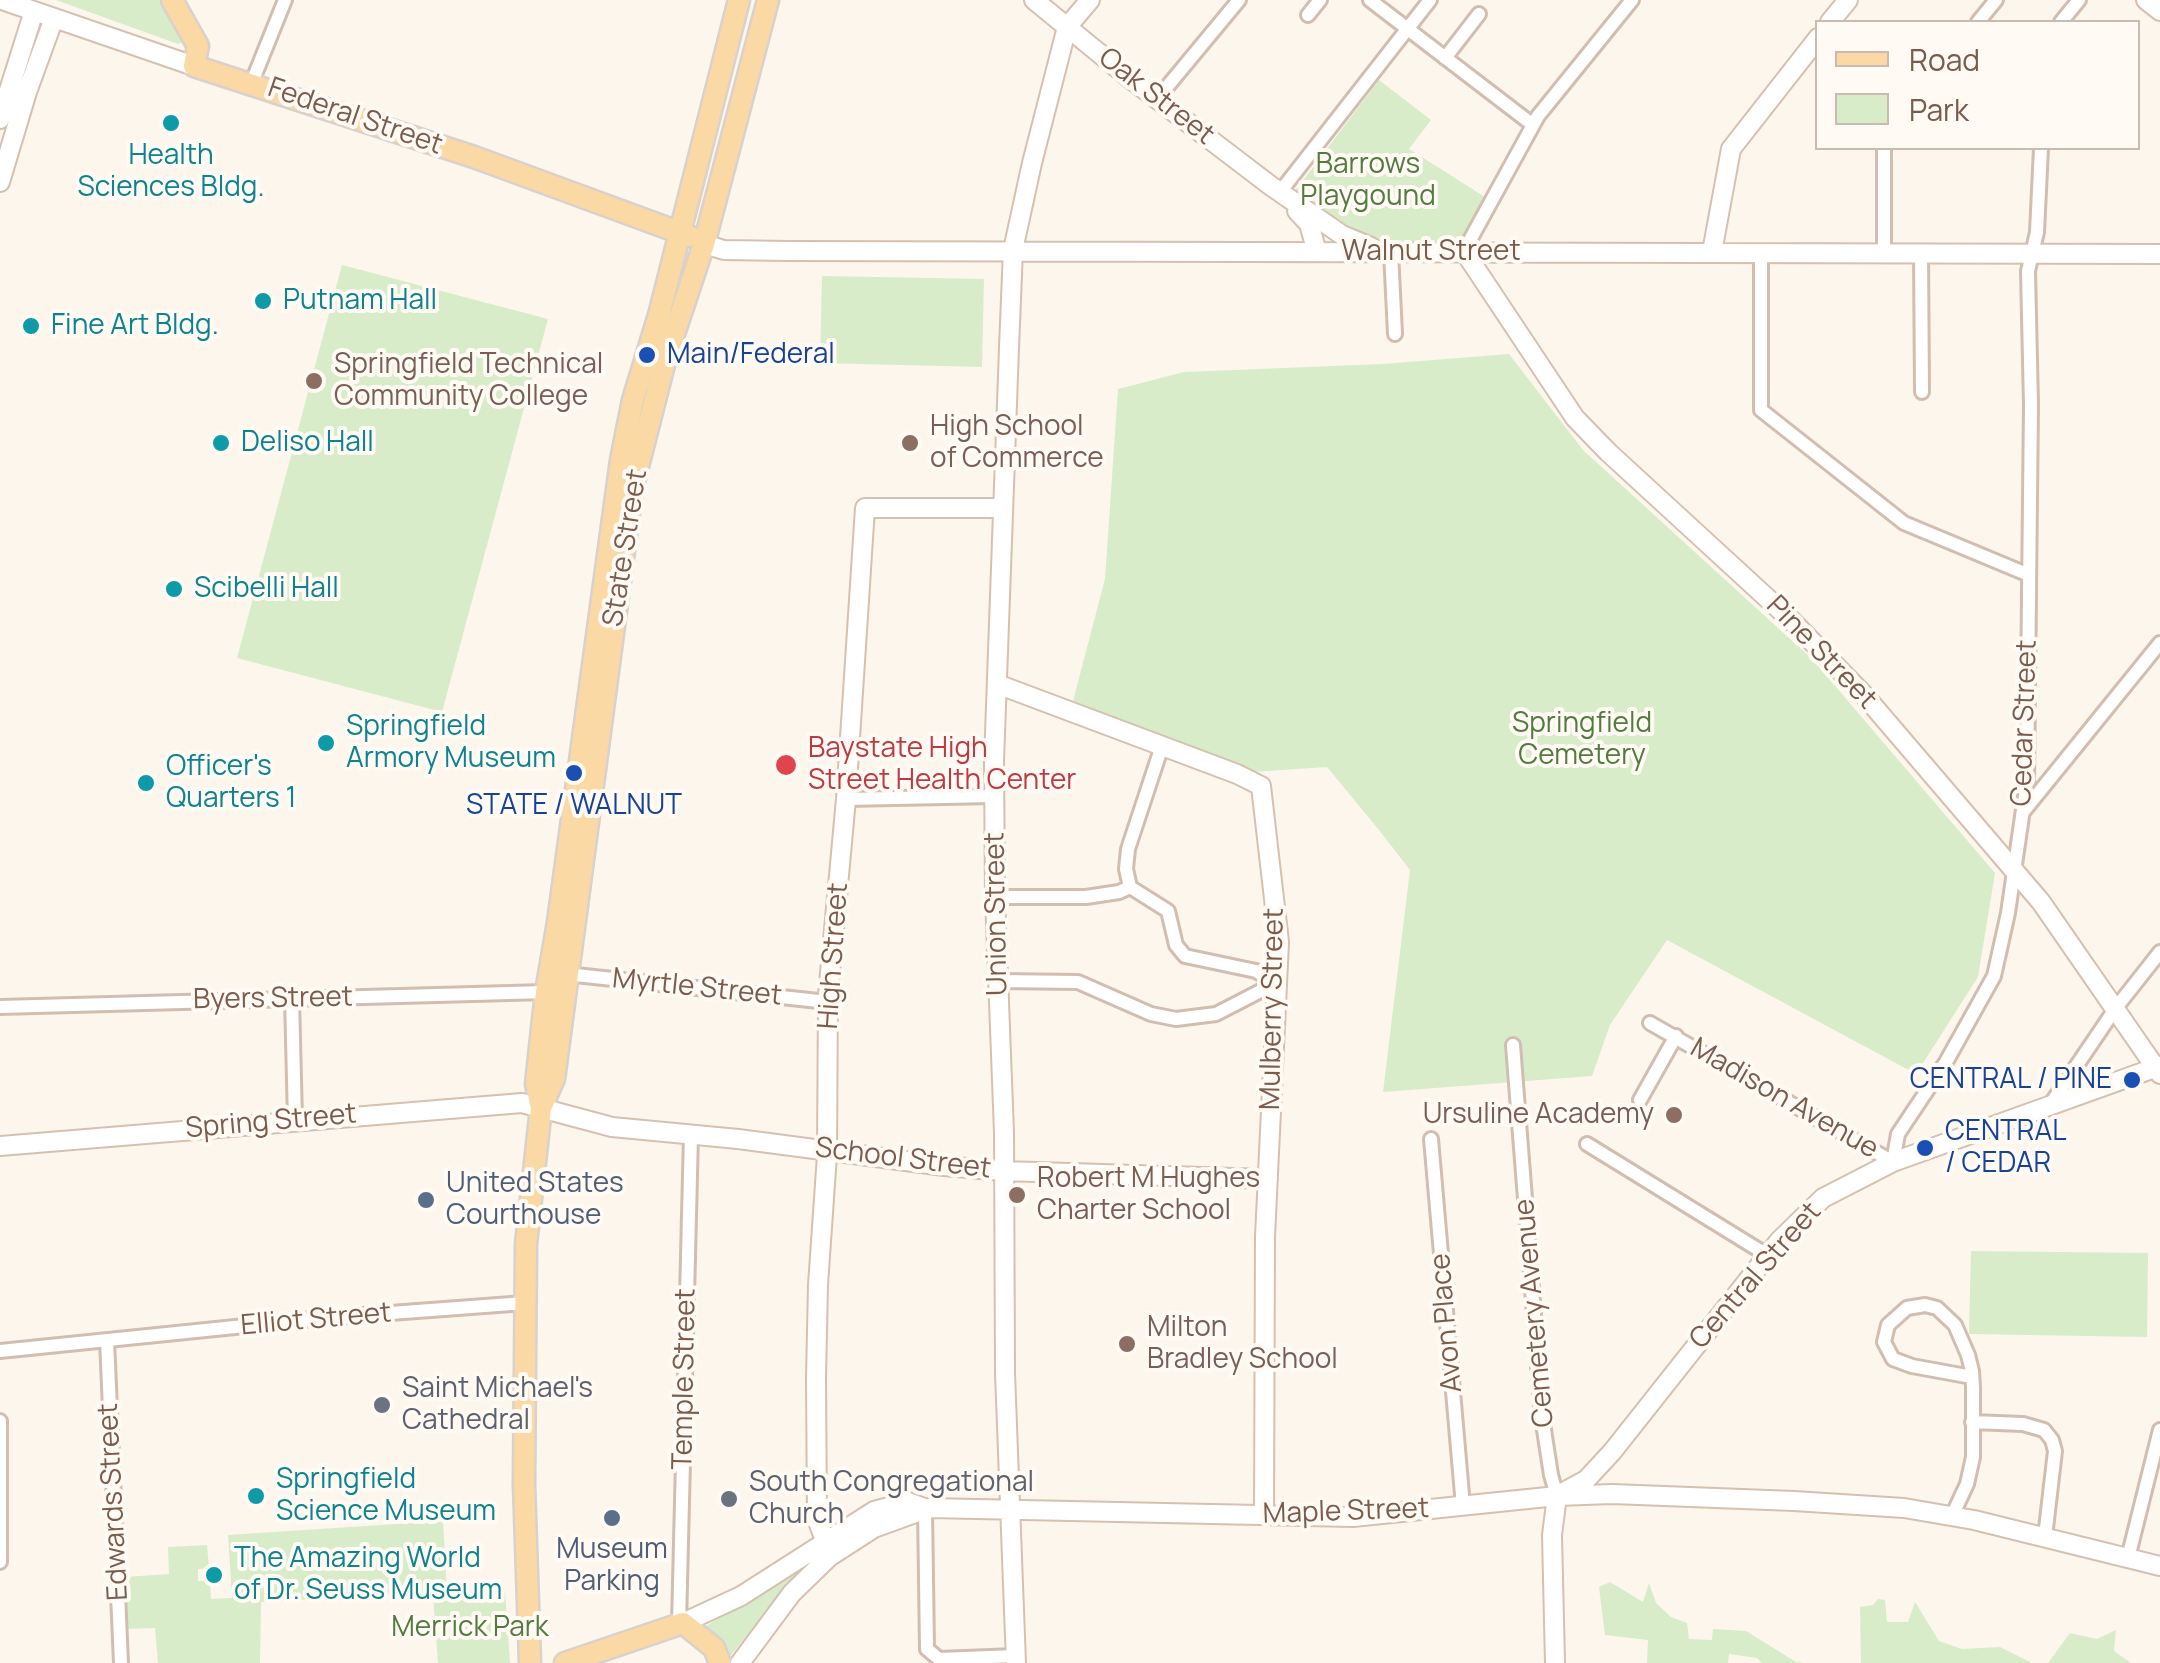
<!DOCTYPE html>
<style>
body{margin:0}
#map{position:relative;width:2160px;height:1663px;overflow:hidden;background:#fdf6ec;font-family:Manrope,sans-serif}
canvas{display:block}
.legend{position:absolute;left:1815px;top:20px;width:325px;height:130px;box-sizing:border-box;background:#fffaf3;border:2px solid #cabbb1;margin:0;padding:12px 18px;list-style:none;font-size:30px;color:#7a5c4d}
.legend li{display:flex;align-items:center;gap:20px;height:50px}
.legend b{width:50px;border:2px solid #cabbb1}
</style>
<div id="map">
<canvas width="2160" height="1663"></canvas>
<ul class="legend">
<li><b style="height:12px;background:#fbd9a5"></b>Road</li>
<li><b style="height:28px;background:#d8ecc9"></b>Park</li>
</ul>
</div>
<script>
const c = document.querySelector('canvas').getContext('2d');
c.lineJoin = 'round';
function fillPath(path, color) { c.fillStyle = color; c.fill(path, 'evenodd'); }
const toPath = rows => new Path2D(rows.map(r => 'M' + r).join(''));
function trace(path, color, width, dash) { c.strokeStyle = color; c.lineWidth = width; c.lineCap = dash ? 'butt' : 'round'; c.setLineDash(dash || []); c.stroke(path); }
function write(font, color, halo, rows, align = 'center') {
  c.font = font + ' Manrope,sans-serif'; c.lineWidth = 8; c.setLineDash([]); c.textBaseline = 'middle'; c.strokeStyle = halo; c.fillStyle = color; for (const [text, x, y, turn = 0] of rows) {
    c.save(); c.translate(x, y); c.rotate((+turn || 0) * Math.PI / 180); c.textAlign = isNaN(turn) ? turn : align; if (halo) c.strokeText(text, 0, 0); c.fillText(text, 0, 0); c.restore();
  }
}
fillPath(toPath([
 [56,0,159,0,183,42,178,44],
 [1379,80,1431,120,1409,149,1485,197,1461,243,1374,242,1356,236,1295,191],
 [342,265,548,319,442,712,237,658],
 [822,276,984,279,982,367,820,363],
 [1509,354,1583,450,1812,659,1995,873,1978,977,1916,1074,1667,940,1610,1025,1592,1076,1383,1092,1410,870,1379,830,1327,767,1253,772,1073,701,1105,579,1118,389,1184,372,1383,364],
 [1971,1251,2148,1253,2147,1337,1969,1334],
 [443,1521,447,1592,261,1602,260,1663,158,1663,155,1628,127,1629,125,1577,169,1574,168,1547,207,1545,209,1568,198,1569,198,1581,210,1581,211,1599,232,1598,228,1535],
 [813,1560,769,1608,726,1661,703,1628],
 [1610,1582,1643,1602,1649,1583,1656,1603,1671,1617,1687,1623,1689,1639,1712,1640,1713,1629,1746,1631,1796,1662,1803,1663,1762,1663,1757,1658,1729,1654,1728,1663,1647,1663,1648,1640,1605,1635,1599,1587],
 [505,1591,510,1663,438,1663,433,1596],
 [1878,1599,1885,1600,1887,1622,1908,1622,1915,1602,1939,1641,1962,1649,2000,1647,2032,1663,1861,1663,1860,1607,1873,1605],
 [2116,1630,2114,1651,2131,1663,2048,1663,2070,1633,2097,1639]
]), '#d8ecc9');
const street = toPath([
 [1370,0,1533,125],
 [1308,15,1320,0],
 [1978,22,1996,0],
 [2061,22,2079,0],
 [1445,58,1479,14],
 [252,82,285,0],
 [1157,99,1239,0],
 [1884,148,1884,253],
 [1280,192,1430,0],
 [1464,251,1538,116,1632,0],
 [1391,252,1395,334],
 [1761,253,1761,410,1904,523,2029,575],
 [1921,253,1922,392],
 [1162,746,1128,849,1126,869,1130,887,1168,911,1176,945,1185,956,1256,971,1276,983],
 [846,799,994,796],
 [2023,812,2160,643],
 [995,897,1086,897,1119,892,1130,887],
 [566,974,828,1002],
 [998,981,1078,982,1151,1014,1176,1019,1216,1014,1276,983],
 [292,998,295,1121],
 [0,1007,546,992],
 [1650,1023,1893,1162,1898,1134,1946,1062,1994,976,2008,913,2027,782,2031,405,2028,271,2037,232,2041,148],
 [1513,1045,1542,1417,1551,1475,1557,1496],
 [1640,1100,1676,1036],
 [2050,1105,2115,1009,2160,952],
 [1431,1139,1463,1506],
 [1587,1144,1767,1255],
 [107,1340,121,1663],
 [0,1351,323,1318,525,1303],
 [0,1421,0,1562],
 [1972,1422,2023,1424,2044,1430,2052,1440,2055,1451,2045,1537],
 [925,1508,927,1649,939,1659,1016,1656],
 [1952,1516,1967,1484,1973,1457,1973,1387,1972,1371,1968,1355,1955,1325,1937,1308,1925,1305,1907,1308,1888,1325,1884,1342,1893,1359,1912,1366,1972,1377],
 [2128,1558,2160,1430],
 [679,1624,691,1134]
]);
const secondary = toPath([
 [2,0,194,66],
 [1034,0,1132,80,1271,186,1342,235,1371,247],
 [2146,0,2160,11],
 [1830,22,1848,0],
 [0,119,34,11],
 [0,182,27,92,54,18],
 [1297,211,1309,224,1317,252],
 [704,244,724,250,789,251,2160,254],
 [1464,251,1575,418,1608,452,1791,620,1864,695,2041,902,2160,1074],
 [1712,252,1731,149,1818,38],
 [997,684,1237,774,1261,786,1279,942,1265,1237,1264,1515],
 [0,1146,522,1103,612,1127,738,1139,944,1166,1003,1171,1268,1179],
 [1562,1493,1586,1480,1612,1452,1779,1241,1823,1198,1893,1162,2160,1066],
 [825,1540,817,1519,816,1378,818,1285,827,1155,828,995,846,799,865,508,1003,508],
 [683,1623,741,1596,874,1511,908,1502,924,1508],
 [740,1663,792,1593,829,1557,874,1528,929,1508,1353,1517,1557,1496,1612,1494,1794,1501,1904,1508,1974,1520,2160,1566],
 [1016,1663,1005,1373,1004,1133,995,897,994,761,1009,348,1013,250,1032,163,1067,27,1090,0],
 [1555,1663,1552,1535,1557,1496]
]);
const primary = toPath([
 [172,0,198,46,194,66,474,157,689,236],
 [541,1108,536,1084,546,992,558,922,621,460,633,400,659,315,739,0],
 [530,1663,524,1484,526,1244,541,1108,554,1079,632,490,665,361,704,244,768,0],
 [565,1663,683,1623,714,1648,720,1663]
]);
trace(street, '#d1beb0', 18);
trace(secondary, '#d6c0b0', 22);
trace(primary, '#dad1cd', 25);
trace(street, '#fff', 12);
trace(secondary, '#fff', 18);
trace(primary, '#fbd9a5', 20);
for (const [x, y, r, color] of [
 [171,123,10,"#0f9aa8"],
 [263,301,10,"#0f9aa8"],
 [31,326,10,"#0f9aa8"],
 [647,355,10,"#1a4fb4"],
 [314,381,10,"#8d6e63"],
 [221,443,10,"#0f9aa8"],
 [910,443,10,"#8d6e63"],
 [174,589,10,"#0f9aa8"],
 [326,743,10,"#0f9aa8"],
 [786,765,12,"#e0444e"],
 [574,773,10,"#1a4fb4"],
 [146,783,10,"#0f9aa8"],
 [2132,1080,10,"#1a4fb4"],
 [1674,1115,10,"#8d6e63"],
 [1925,1148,10,"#1a4fb4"],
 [1017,1195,10,"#8d6e63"],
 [426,1200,10,"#5c6f8a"],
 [1127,1344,10,"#8d6e63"],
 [382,1405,10,"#6b7280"],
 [256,1496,10,"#0f9aa8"],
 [729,1499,10,"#6b7280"],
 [612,1518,10,"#5c6f8a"],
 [214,1575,10,"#0f9aa8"]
]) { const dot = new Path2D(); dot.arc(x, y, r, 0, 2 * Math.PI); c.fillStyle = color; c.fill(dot); trace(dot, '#fffaf3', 4); }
write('28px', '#7a5c4d', '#fffaf3', [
 ["Oak Street",1156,97,38],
 ["Federal Street",355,117,19],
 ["Walnut Street",1431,252],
 ["State Street",626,548,-81],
 ["Pine Street",1821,653,46],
 ["Cedar Street",2025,723,-88],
 ["Union Street",997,914,-91],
 ["High Street",834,956,-86],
 ["Myrtle Street",697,988,6],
 ["Byers Street",273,999,-1],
 ["Mulberry Street",1273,1009,-89],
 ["Madison Avenue",1784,1099,30],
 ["Spring Street",271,1122,-5],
 ["School Street",903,1159,7],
 ["Central Street",1756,1276,-49],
 ["Cemetery Avenue",1535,1313,-95],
 ["Elliot Street",316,1320,-5],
 ["Avon Place",1447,1323,-95],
 ["Temple Street",685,1379,-89],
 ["Edwards Street",114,1502,-93],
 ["Maple Street",1346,1512,-2]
]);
write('28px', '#0d838f', '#fffaf3', [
 ["Health",171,156,"center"],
 ["Sciences Bldg.",171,188,"center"],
 ["Putnam Hall",283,301],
 ["Fine Art Bldg.",51,326],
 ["Deliso Hall",241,443],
 ["Scibelli Hall",194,589],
 ["Springfield",346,727],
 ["Armory Museum",346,759],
 ["Officer's",166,767],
 ["Quarters 1",166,799],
 ["Springfield",276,1480],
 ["Science Museum",276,1512],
 ["The Amazing World",234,1559],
 ["of Dr. Seuss Museum",234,1591]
], 'left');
write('28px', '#537a41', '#fffaf3', [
 ["Barrows",1368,165],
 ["Playgound",1368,197],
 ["Springfield",1582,724],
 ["Cemetery",1582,756],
 ["Merrick Park",470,1628]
]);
write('28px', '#164399', '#fffaf3', [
 ["Main/Federal",667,355],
 ["STATE / WALNUT",574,806,"center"],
 ["CENTRAL / PINE",2112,1080,"right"],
 ["CENTRAL",1945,1132],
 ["/ CEDAR",1945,1164]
], 'left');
write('28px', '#785e54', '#fffaf3', [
 ["Springfield Technical",334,365],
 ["Community College",334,397],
 ["High School",930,427],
 ["of Commerce",930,459],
 ["Ursuline Academy",1654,1115,"right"],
 ["Robert M Hughes",1037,1179],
 ["Charter School",1037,1211],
 ["Milton",1147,1328],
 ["Bradley School",1147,1360]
], 'left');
write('28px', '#be3a42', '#fffaf3', [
 ["Baystate High",808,749],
 ["Street Health Center",808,781]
], 'left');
write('28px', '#4e5e75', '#fffaf3', [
 ["United States",446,1184],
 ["Courthouse",446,1216],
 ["Museum",612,1550,"center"],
 ["Parking",612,1582,"center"]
], 'left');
write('28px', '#5b616d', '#fffaf3', [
 ["Saint Michael's",402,1389],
 ["Cathedral",402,1421],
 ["South Congregational",749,1483],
 ["Church",749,1515]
], 'left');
</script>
